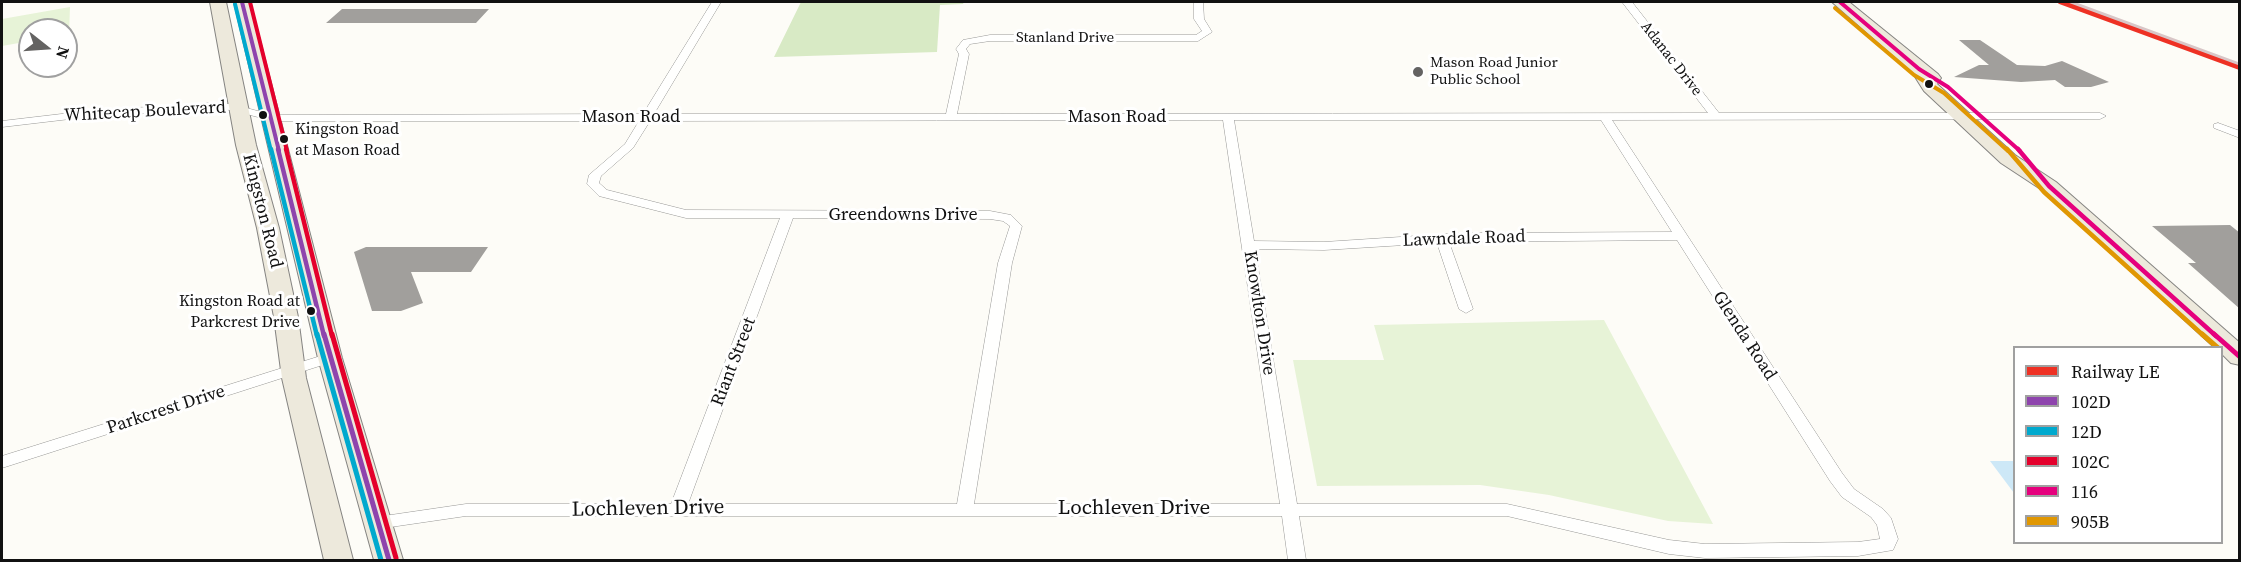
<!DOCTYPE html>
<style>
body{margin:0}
#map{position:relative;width:2241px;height:562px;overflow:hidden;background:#fdfcf7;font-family:"Source Serif 4",serif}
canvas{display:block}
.frame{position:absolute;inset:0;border:3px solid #111;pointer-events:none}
.legend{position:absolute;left:2013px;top:346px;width:210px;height:198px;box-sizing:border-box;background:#fff;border:2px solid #a0a0a0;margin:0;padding:8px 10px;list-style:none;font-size:18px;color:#111}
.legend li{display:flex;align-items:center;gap:12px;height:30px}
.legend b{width:30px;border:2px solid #a0a0a0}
.north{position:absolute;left:18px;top:18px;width:60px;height:60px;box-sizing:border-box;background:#fff;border:2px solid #a0a0a0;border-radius:50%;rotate:107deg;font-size:16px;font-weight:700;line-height:24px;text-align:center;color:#111}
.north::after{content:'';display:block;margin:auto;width:21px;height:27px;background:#646362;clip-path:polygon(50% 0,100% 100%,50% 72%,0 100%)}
</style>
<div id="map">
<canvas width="2241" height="562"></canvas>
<div class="frame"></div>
<ul class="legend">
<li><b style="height:8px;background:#ee3124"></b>Railway LE</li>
<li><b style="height:8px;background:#8e44ad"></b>102D</li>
<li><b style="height:8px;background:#00a9ce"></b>12D</li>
<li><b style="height:8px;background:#e4002b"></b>102C</li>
<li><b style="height:8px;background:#e5007d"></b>116</li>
<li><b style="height:8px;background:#e09702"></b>905B</li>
</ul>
<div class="north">N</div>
</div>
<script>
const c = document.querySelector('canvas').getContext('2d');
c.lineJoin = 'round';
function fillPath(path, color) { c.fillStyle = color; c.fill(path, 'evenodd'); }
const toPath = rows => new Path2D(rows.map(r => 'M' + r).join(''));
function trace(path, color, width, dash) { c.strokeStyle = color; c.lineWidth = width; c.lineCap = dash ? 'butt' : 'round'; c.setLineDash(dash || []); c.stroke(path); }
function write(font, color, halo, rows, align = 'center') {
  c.font = font + ' "Source Serif 4",serif'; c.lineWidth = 6; c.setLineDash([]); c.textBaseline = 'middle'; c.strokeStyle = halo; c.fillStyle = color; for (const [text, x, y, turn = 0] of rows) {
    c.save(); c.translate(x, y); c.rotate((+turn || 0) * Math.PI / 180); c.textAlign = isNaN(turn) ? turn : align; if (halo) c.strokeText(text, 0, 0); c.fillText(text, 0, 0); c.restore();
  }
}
fillPath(toPath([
 [70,7,69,34,66,35,66,30,30,30,30,41,2,46,2,19],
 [1604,320,1713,524,1668,521,1549,495,1480,485,1317,486,1293,360,1384,360,1374,325]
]), '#e7f3d7');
fillPath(toPath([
 [801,2,964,2,963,4,940,5,937,52,774,57]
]), '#d8eac5');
fillPath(toPath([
 [1990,461,2014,461,2014,493]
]), '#cde8f7');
fillPath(toPath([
 [342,9,489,9,476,23,326,23],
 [1959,40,1980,40,2017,65,2045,66,2062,61,2109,82,2091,87,2065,87,2055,80,2021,82,1954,77,1979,65,1989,65],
 [2230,225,2240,233,2240,309,2188,263,2196,263,2152,226],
 [366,247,488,247,471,272,411,272,423,303,401,311,372,311,354,252]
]), '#a19f9c');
const minor = toPath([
 [712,2,721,2,654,114,946,114,959,54,956,49,963,40,990,35,1196,35,1202,31,1194,19,1194,2,1203,2,1204,19,1212,32,1198,41,990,41,970,44,966,49,969,54,957,114,1708,113,1622,2,1632,2,1719,113,2100,113,2106,116,2100,119,1612,120,1842,473,1854,489,1883,509,1891,518,1898,539,1893,550,1858,556,1705,558,1669,554,1507,516,1299,516,1306,560,1288,560,1282,516,466,516,377,529,371,528,369,523,371,518,377,517,466,504,671,504,780,218,686,218,599,196,587,184,589,175,625,144,639,121,273,121,231,110,208,109,87,117,2,127,2,121,87,111,208,103,231,104,273,115,643,114,712,2],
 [1223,120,1280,504,974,504,1012,263,1022,226,1011,215,990,211,686,210,607,190,599,183,601,176,633,148,650,121,1223,120],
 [1234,120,1601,120,1672,232,1462,233,1324,242,1254,241,1234,120],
 [793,218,990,219,1003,221,1010,226,998,263,957,504,688,504,793,218],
 [1677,240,1830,481,1842,497,1871,517,1877,525,1880,539,1858,542,1705,544,1669,540,1507,504,1297,504,1255,249,1324,250,1437,243,1459,309,1466,313,1473,309,1449,242,1677,240],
 [2218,123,2240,131,2240,138,2214,128,2214,124,2218,123],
 [330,353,337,358,335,361,2,468,2,456,330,353]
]);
const primary = toPath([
 [210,2,226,2,256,145,279,228,298,317,306,378,353,560,324,560,282,378,274,317,257,228,236,145,210,2],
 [234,2,250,2,342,358,403,560,374,560,318,358,234,2],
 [1832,2,1849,2,1938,74,1941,78,1937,84,2015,155,2056,182,2240,343,2240,365,2231,363,2222,354,2222,348,2215,348,2042,190,2001,163,1924,91,1912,72,1832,2]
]);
trace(minor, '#979795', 1);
trace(primary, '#858482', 2);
fillPath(minor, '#fffffe');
fillPath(primary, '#ede9dc');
trace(toPath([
 [2069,2,2240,65]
]), '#d9c6c7', 4);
trace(toPath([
 [242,2,279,151]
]), '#8e44ad', 4);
trace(toPath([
 [278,149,324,336]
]), '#8e44ad', 4.5);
trace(toPath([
 [324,334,389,560]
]), '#8e44ad', 5);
trace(toPath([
 [235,4,271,151]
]), '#00a9ce', 4);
trace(toPath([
 [271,149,317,336]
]), '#00a9ce', 4.5);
trace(toPath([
 [317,334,381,560]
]), '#00a9ce', 5);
trace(toPath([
 [250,2,287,151]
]), '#e4002b', 4);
trace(toPath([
 [286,149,332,336]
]), '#e4002b', 4.5);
trace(toPath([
 [332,334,396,558]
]), '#e4002b', 5);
trace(toPath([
 [1840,2,1919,69,1948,87,2020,151]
]), '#e5007d', 4);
trace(toPath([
 [2018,149,2049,186,2216,336]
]), '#e5007d', 4.5);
trace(toPath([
 [2214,334,2240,357]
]), '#e5007d', 5);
trace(toPath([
 [1835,8,1914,75,1944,93,2008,151]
]), '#e09702', 4);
trace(toPath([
 [2007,149,2044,192,2204,336]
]), '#e09702', 4.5);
trace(toPath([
 [2202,334,2218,348]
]), '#e09702', 5);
trace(toPath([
 [2060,2,2240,68]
]), '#ee3124', 4.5);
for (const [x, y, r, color] of [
 [1418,72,6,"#646362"],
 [1929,84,5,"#111"],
 [263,115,5,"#111"],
 [284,139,5,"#111"],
 [311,311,5,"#111"]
]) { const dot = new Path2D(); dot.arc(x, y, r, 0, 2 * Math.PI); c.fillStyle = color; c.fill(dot); trace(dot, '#fff', 2); }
write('15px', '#111', '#fff', [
 ["Stanland Drive",1065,38],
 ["Adanac Drive",1671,59,52]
]);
write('15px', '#111', '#fff', [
 ["Mason Road Junior",1430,63],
 ["Public School",1430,80]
], 'left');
write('16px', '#111', '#fff', [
 ["Kingston Road",295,130],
 ["at Mason Road",295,151],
 ["Kingston Road at",300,302,"right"],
 ["Parkcrest Drive",300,323,"right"]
], 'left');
write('18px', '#111', '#fff', [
 ["Whitecap Boulevard",145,112,-3],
 ["Mason Road",631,117],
 ["Mason Road",1117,117],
 ["Kingston Road",262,211,76],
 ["Greendowns Drive",903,215],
 ["Lawndale Road",1464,239,-2],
 ["Knowlton Drive",1259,313,81],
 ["Glenda Road",1744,336,57],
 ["Riant Street",734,362,-69],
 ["Parkcrest Drive",166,410,-18]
]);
write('21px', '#111', '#fff', [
 ["Lochleven Drive",648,509,-1],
 ["Lochleven Drive",1134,509]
]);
</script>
